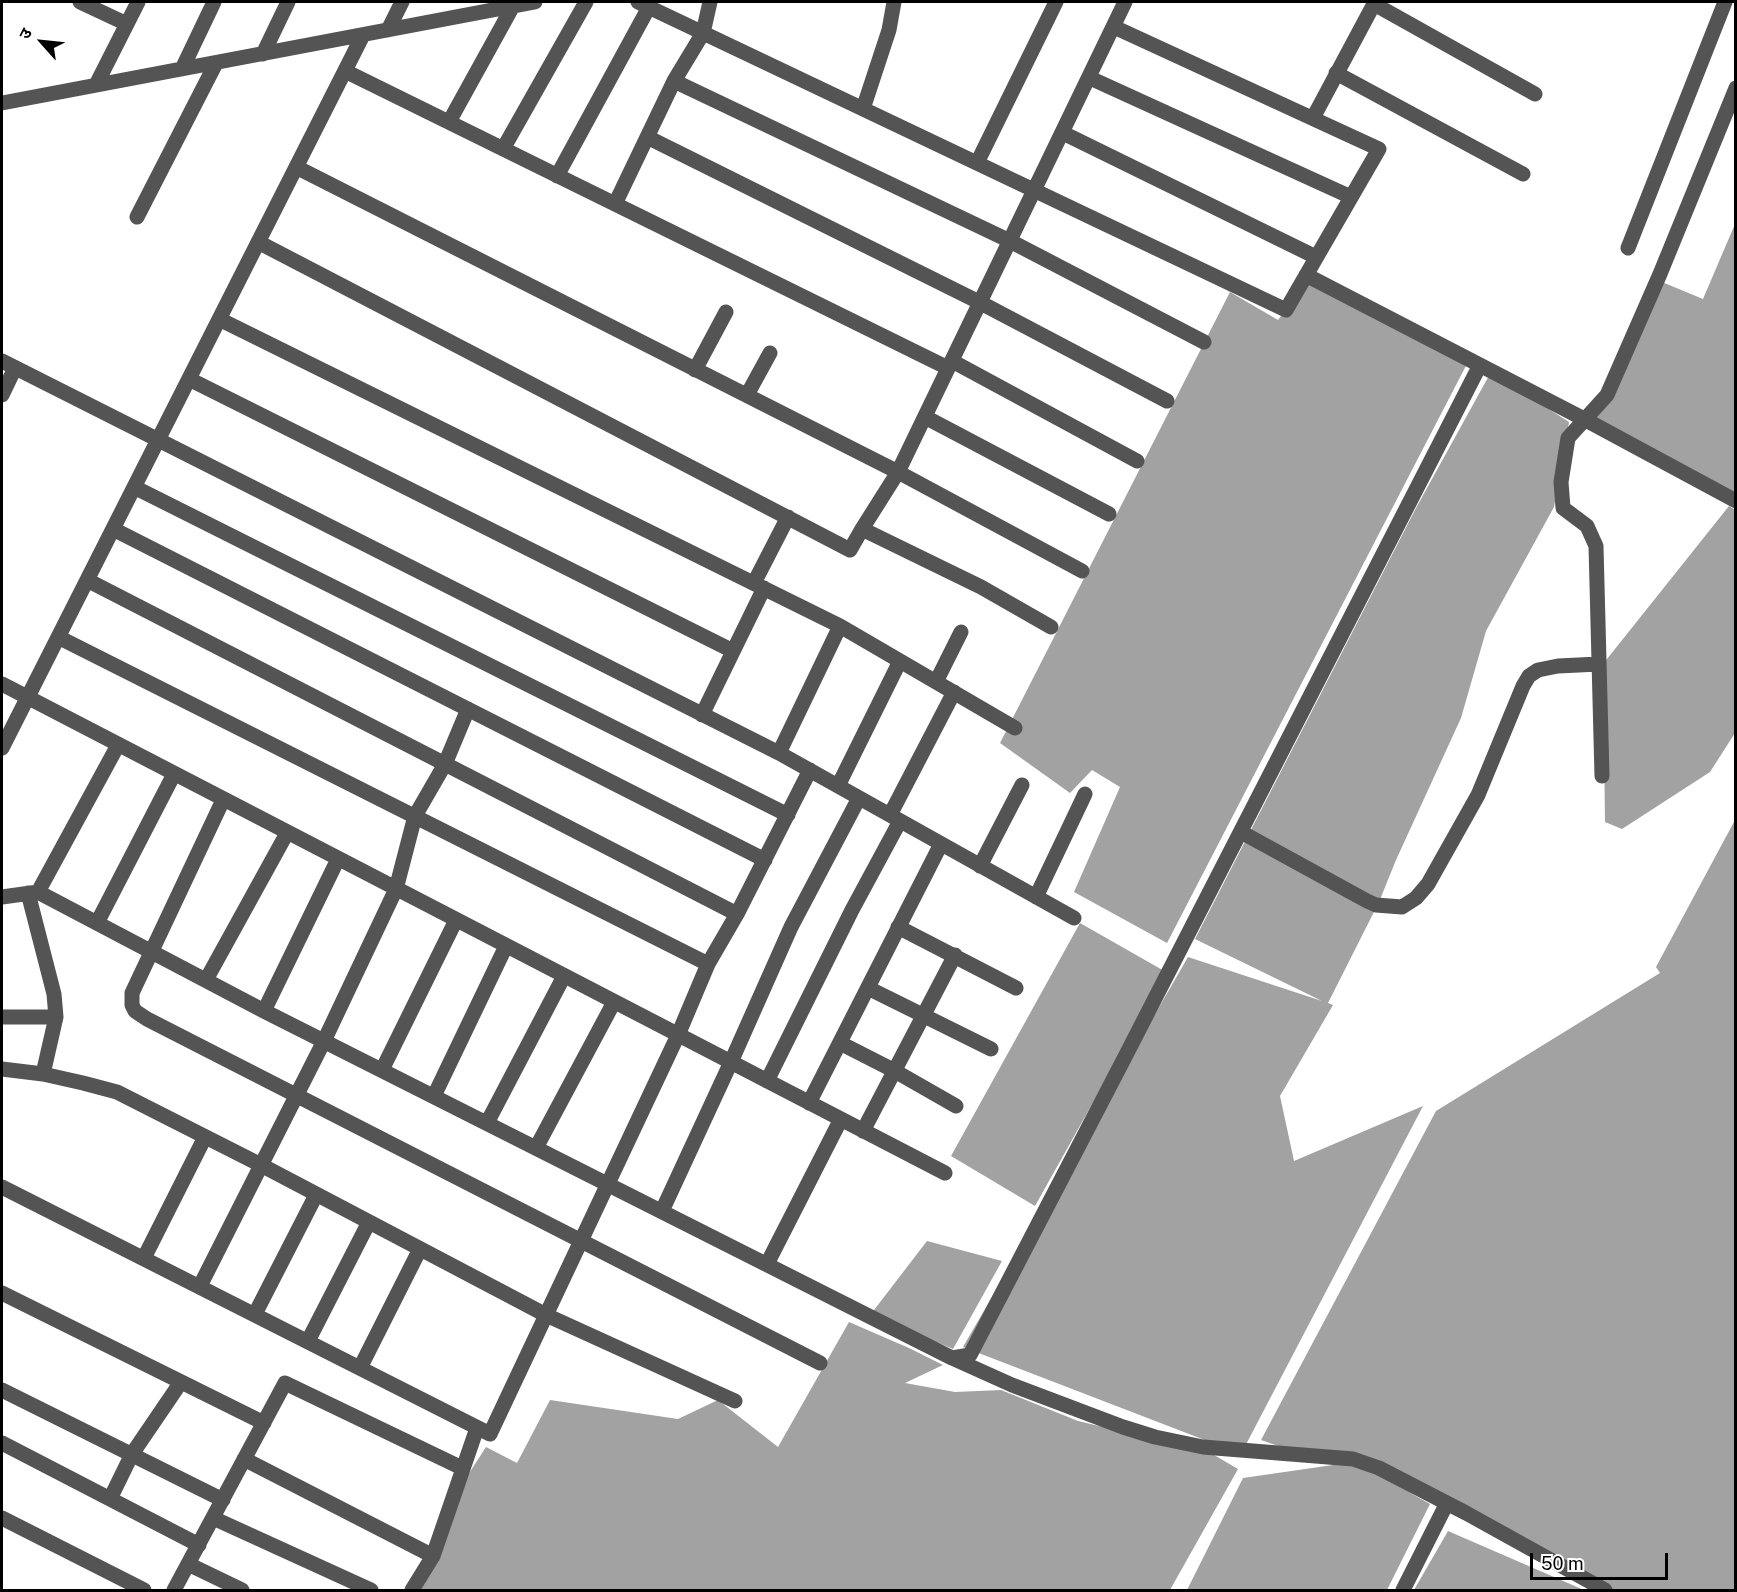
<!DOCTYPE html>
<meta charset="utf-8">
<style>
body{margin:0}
#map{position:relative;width:1737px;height:1592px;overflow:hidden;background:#fff;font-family:"Public Sans","Noto Sans Devanagari",sans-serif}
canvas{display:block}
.frame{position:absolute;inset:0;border:3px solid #000;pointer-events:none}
.north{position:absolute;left:12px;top:12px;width:60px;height:60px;-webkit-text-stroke:4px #fff;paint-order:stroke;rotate:297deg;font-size:16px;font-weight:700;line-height:24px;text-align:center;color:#000}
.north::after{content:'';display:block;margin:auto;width:21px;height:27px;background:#000;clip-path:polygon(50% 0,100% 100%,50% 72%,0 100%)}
.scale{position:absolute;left:1530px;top:1553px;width:138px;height:27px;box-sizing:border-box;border:3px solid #000;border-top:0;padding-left:8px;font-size:18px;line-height:21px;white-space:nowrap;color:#000;-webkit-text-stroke:4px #fff;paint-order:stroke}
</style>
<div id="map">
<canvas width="1737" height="1592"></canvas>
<div class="frame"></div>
<div class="north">उ</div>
<div class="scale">50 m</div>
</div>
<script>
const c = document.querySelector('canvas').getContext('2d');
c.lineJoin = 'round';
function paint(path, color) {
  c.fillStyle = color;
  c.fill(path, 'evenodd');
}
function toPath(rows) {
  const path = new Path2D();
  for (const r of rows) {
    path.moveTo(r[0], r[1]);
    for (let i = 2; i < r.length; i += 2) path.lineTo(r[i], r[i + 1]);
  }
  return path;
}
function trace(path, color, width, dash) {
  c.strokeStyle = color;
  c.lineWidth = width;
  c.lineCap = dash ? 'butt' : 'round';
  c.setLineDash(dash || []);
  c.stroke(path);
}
paint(toPath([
 [1735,224,1735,495,1594,422,1662,282,1703,299],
 [1312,274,1470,358,1167,943,1074,892,1120,787,1092,770,1070,793,1000,743,1230,292,1278,320],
 [1491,372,1569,422,1554,507,1486,631,1461,718,1396,860,1379,902,1328,1003,1333,1005,1280,1096,1294,1161,1423,1106,1241,1454,963,1347,1188,957,1322,1001,1195,939,1416,508],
 [1729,506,1735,510,1735,733,1710,772,1622,829,1605,822,1603,664],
 [1735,820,1735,1590,1614,1590,1407,1491,1430,1504,1387,1590,1187,1590,1243,1478,1333,1465,1261,1440,1436,1111,1660,973,1656,967],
 [1080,923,1166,972,1035,1206,951,1156],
 [927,1241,1002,1261,953,1349,871,1314],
 [849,1322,909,1348,943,1365,905,1383,955,1392,1001,1390,1078,1421,1209,1452,1238,1469,1170,1590,414,1590,457,1492,486,1447,517,1463,550,1400,678,1419,718,1400,778,1447],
 [1448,1531,1584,1590,1414,1590]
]), '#a2a2a2');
trace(toPath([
 [80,2,127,24],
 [638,2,1286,310,1379,149,1114,27],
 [1374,4,1535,94],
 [388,30,402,2],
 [263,54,288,2],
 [182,69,214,2],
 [345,71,948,368],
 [1336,73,1523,174],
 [1090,78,1351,197],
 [674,81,1010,241,1204,342],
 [96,85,138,2],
 [2,103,535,2],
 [863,109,889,30,894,2],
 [1313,118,1375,2],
 [449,122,513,6],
 [1063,133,1316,257],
 [647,137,981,303,1167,401],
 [503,149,586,2],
 [977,163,1056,2],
 [296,167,898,472,1082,571],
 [557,176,649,7],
 [615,204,674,81,703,33,710,2],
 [137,217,216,63],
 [258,242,850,550,862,529,981,587,1051,627],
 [1628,248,1725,2],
 [1306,275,1584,419,1736,501],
 [219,319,840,626,1015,728],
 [2,361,779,753,1074,918],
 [952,361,1137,461],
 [695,370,726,312],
 [189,379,733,651],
 [2,395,15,368],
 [747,395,770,353],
 [925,417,1109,514],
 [134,487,788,815],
 [113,529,765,860],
 [862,529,898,472,1125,2],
 [87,580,737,914],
 [754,583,788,517],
 [58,637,708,964],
 [936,682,961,632],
 [2,684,945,1173],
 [702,715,764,588],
 [2,748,363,35],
 [779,753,840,626],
 [1602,776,1596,546,1587,526,1563,508,1561,482,1568,438,1607,395,1660,274,1736,88],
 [838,786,900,661],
 [223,800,132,993,132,1005,135,1011,147,1019,820,1363],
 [890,815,954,692],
 [1241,832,1367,901,1376,905,1402,907,1416,898,1428,884,1478,795,1523,686,1529,676,1538,670,1558,666,1599,664],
 [980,866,1022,785],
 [38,892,118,745],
 [28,893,54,994,56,1017,43,1074],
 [2,897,38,892,264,1011,952,1358,970,1355,1127,1053,1480,365],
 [1036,897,1085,794],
 [97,923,174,774],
 [898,927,1016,988],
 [206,980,287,833],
 [868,988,991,1049],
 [264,1011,338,859],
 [2,1017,56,1017],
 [840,1043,893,1070,956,1106],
 [2,1069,43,1074,83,1083,117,1092,261,1165,546,1315,735,1401],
 [382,1070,456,920],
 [767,1081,852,910,900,821],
 [434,1096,506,946],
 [809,1103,941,844],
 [487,1123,564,976],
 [863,1131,955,955],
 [536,1148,614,1002],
 [2,1187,490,1434,678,1035,708,964,737,914,810,770],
 [662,1211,731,1062,791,927,859,798],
 [144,1258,205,1137],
 [767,1264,841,1119],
 [200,1286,324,1041,396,889,415,816,445,764,468,709],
 [2,1293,264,1423],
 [255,1314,316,1195],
 [308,1341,369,1222],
 [952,1358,1012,1385,1123,1427,1155,1437,1203,1447,1353,1459,1379,1468,1466,1513,1605,1590],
 [360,1368,420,1249],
 [2,1390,223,1500],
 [2,1443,199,1545],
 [244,1459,433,1556],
 [110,1499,132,1454,181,1382],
 [2,1518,144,1590],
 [213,1518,371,1590],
 [188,1564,242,1590],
 [174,1590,285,1383,462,1468],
 [412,1590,433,1556,477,1428],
 [1403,1590,1447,1503]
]), '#545454', 15);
</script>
